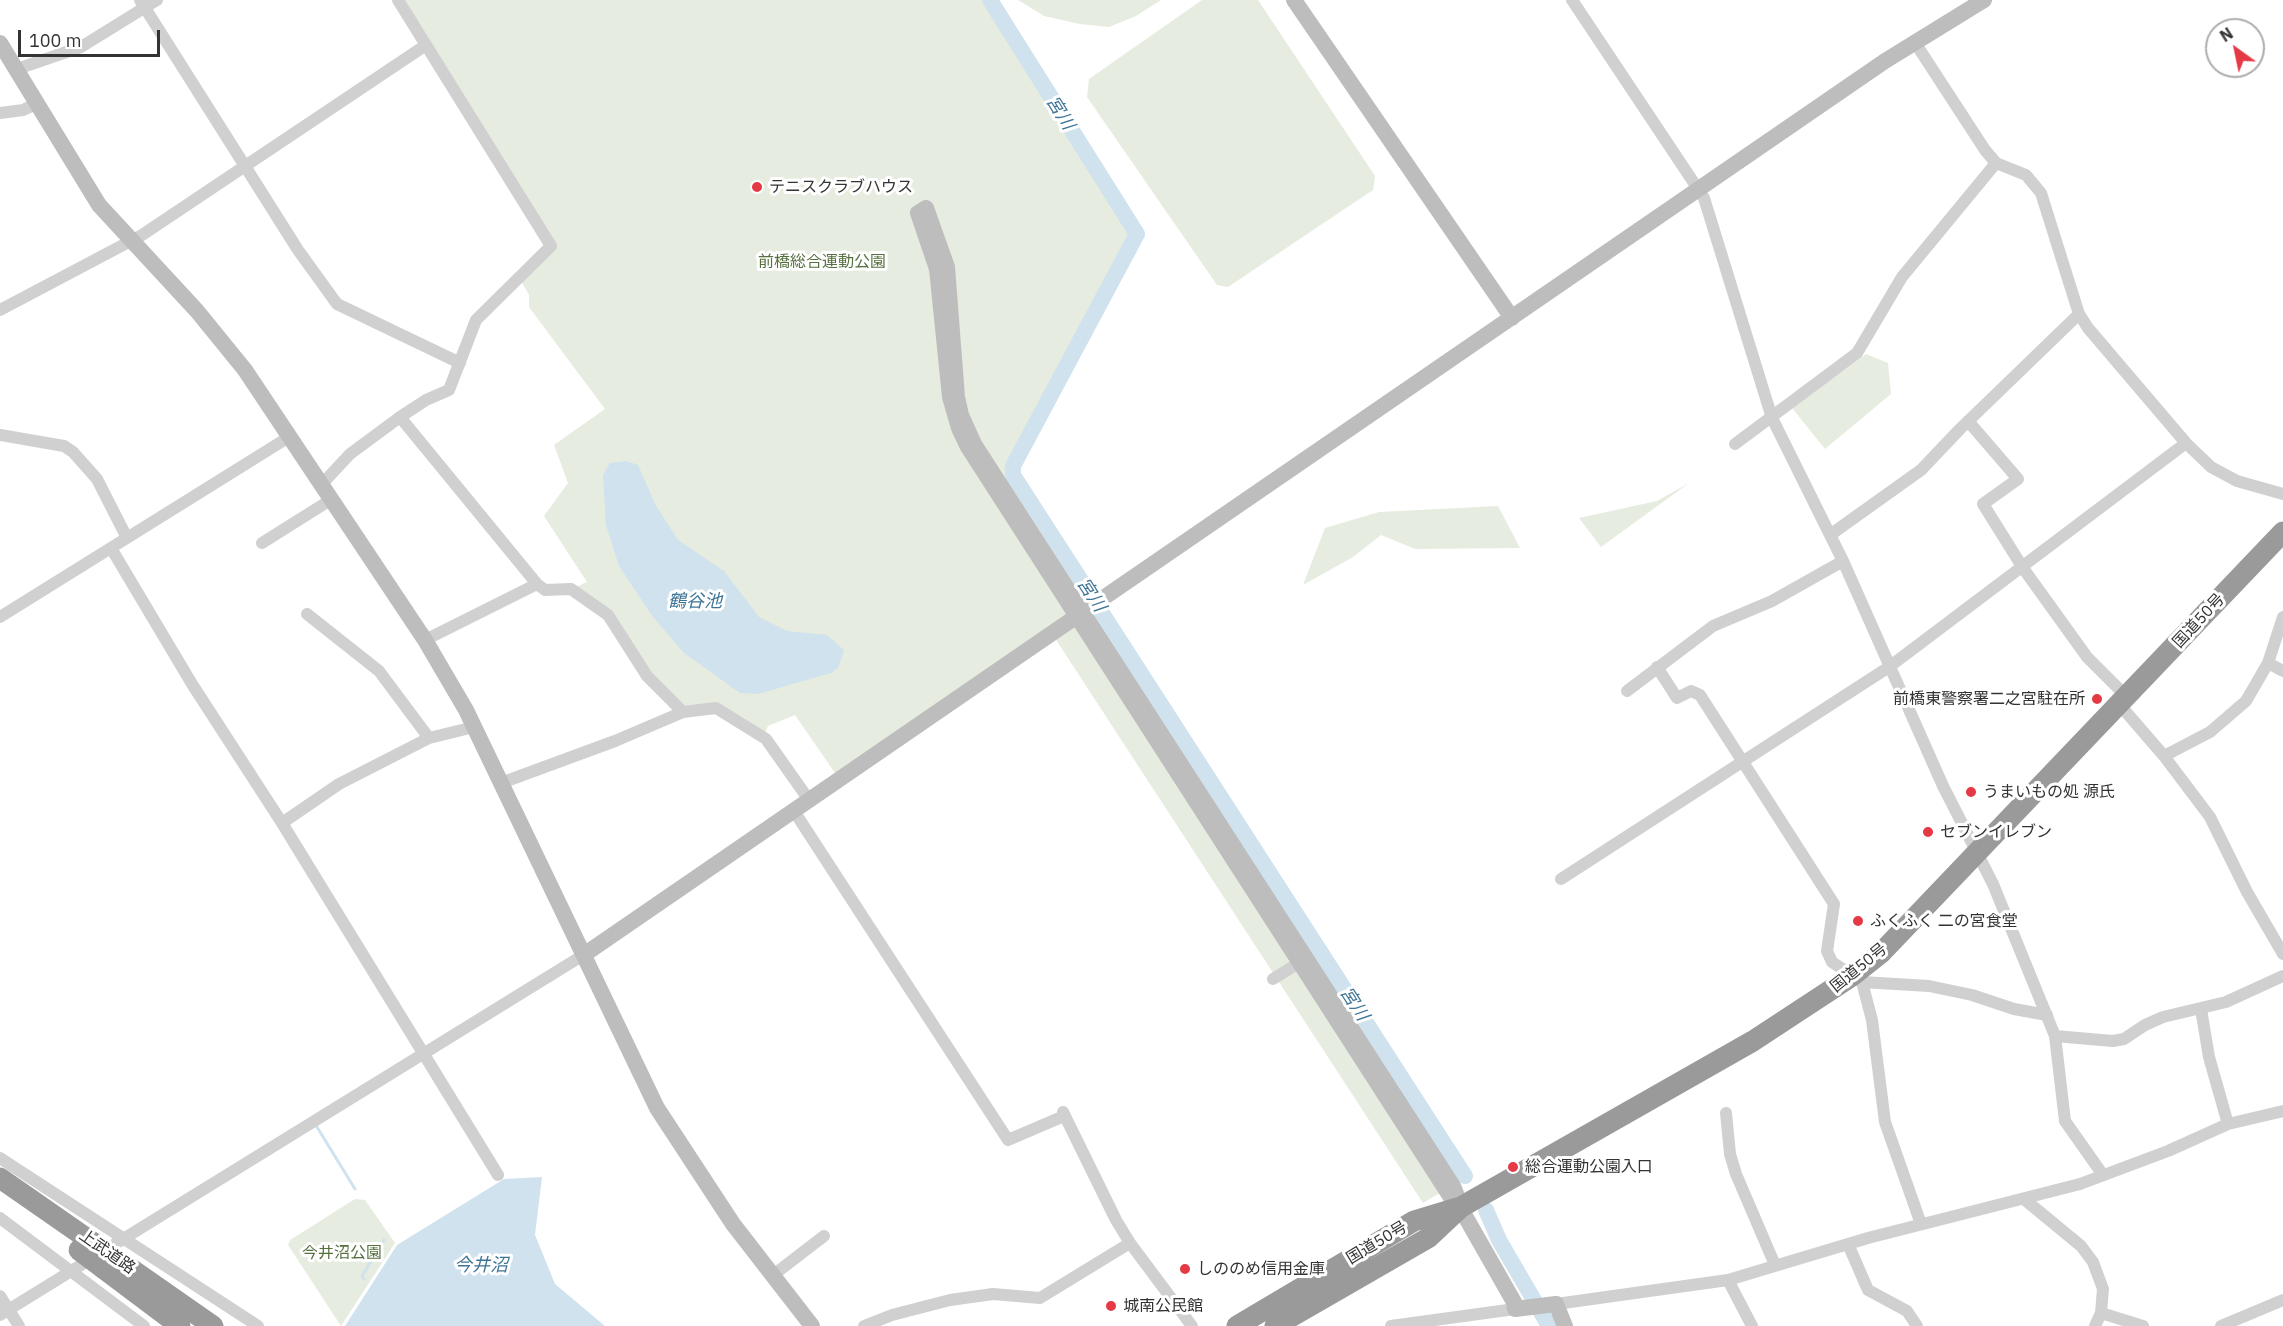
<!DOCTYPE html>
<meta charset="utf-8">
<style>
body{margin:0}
#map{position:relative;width:2283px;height:1326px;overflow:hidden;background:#fff;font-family:"IBM Plex Sans",sans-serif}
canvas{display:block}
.north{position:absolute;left:2205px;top:18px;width:60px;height:60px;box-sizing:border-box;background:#fff;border:2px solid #adadad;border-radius:50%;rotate:327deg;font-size:16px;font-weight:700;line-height:24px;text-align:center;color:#333}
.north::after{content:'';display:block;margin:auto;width:21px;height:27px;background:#e63946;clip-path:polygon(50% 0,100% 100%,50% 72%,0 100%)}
.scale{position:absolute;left:18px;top:30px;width:142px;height:27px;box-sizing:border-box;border:3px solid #333;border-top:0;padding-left:8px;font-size:18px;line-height:21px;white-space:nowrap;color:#333;-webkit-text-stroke:4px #fff;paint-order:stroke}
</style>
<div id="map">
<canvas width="2283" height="1326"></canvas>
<div class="north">N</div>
<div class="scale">100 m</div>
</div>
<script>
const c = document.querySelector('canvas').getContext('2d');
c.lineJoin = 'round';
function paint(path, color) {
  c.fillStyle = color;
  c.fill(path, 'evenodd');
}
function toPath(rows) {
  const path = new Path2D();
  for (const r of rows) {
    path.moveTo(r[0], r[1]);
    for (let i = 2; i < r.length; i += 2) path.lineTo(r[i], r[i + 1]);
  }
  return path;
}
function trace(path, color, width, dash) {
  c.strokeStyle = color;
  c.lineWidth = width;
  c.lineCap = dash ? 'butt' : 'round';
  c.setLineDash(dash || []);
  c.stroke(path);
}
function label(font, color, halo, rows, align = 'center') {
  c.font = font + ' "IBM Plex Sans","Noto Sans JP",sans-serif';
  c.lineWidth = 6;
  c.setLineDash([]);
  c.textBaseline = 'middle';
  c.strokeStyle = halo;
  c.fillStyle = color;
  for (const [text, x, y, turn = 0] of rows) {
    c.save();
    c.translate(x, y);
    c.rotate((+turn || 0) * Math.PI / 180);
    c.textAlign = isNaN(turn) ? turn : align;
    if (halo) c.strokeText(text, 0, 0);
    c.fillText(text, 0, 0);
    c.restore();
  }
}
paint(toPath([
 [405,0,982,0,1134,233,1005,474,1462,1180,1423,1203,1049,629,835,773,795,715,768,726,765,733,717,706,687,707,649,674,635,653,576,587,587,582,544,516,568,483,554,445,605,409,529,307,529,295,520,279,551,252],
 [1018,0,1161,0,1136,16,1109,27,1080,24,1044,16],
 [1202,0,1258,0,1375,176,1373,190,1228,287,1217,285,1087,97,1089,79],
 [1866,354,1888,363,1891,394,1825,449,1792,408],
 [1689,483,1601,547,1579,518,1657,501],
 [1498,506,1520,548,1415,549,1381,535,1353,557,1303,585,1325,528,1379,512],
 [355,1199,365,1200,395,1243,341,1326,288,1245,290,1240]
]), '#e6ecdf');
paint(toPath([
 [626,461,638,465,655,504,678,540,724,571,759,617,787,631,827,635,844,650,838,668,831,673,758,694,740,693,684,653,653,617,619,566,606,525,603,475,610,463],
 [542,1177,535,1235,555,1284,605,1326,345,1326,397,1245,504,1179]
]), '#cfe2ee');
trace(toPath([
 [317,1127,355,1189],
 [364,1279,362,1276,384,1240]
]), '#cfe2ee', 3);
trace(toPath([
 [990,0,1137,234,1013,466,1013,475,1465,1176],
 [1486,1210,1499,1240,1549,1326]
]), '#cfe2ee', 16);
trace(toPath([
 [140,0,298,250,337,304,460,363],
 [1572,0,1704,198,1772,418,1843,561,1943,786,1993,884,2055,1036,2065,1121,2103,1175],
 [1914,41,1985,150,1996,163,2026,175,2041,193,2079,314,2088,328,2186,443,2211,467,2237,481,2283,494],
 [17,69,81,47,157,0],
 [0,113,23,110,38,103],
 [0,310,142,235,426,45],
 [400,417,537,584,545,590,571,589,608,615,647,676,683,712],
 [1968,421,2018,479,1983,504,2023,568,2087,657,2127,697],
 [0,435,64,446,73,452,97,479,127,538],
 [1735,444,1857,353,1902,277,1996,163],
 [322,484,350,454,400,417,426,400,449,390,476,320,551,246,398,0],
 [1830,535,1921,470,1960,429,2079,314],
 [262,543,332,499],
 [111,548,192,684,282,823,498,1175],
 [307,614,379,671,429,738,474,727],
 [0,617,289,437],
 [425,640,537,584],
 [2268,663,2283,671],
 [1657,667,1677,698,1691,691,1700,695,1834,904,1827,951,1832,962,1862,982,1929,986,1972,995,2014,1009,2047,1015],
 [1627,691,1713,626,1772,601,1843,561],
 [2120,705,2164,756,2210,817,2247,892,2283,954],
 [2164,756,2210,732,2246,701,2268,663,2283,617],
 [501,783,615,741,683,712,716,708,766,739,809,800],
 [794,811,1008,1140,1064,1116],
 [282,823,339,784,429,738],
 [1561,879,1889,667,2186,443],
 [1273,979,1305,959],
 [1862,982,1872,1020,1885,1122,1921,1224],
 [2201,1009,2209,1057,2228,1124],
 [2055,1036,2113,1041,2124,1039,2145,1025,2163,1017,2226,1002,2283,976],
 [1063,1112,1116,1220,1130,1243,1192,1326],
 [1726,1113,1730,1154,1736,1174,1775,1265],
 [0,1158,258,1326],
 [2024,1199,2081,1246,2093,1262,2103,1289,2101,1313,2095,1326],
 [0,1218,144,1326],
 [1848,1244,1868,1290,1907,1311,1917,1326],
 [772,1276,824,1236],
 [1728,1280,1752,1326],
 [0,1296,19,1326],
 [1556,1304,1728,1280,1868,1238,2080,1184,2168,1151,2228,1124,2283,1111],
 [2101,1313,2143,1326],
 [0,1315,585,954],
 [864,1326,892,1315,950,1300,993,1294,1040,1298,1130,1243],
 [1391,1326,1515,1309],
 [2221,1326,2283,1300]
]), '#d0d0d0', 12);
trace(toPath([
 [1294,0,1512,318],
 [0,43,99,205,197,311,245,370,425,640,466,710,657,1108,733,1224,812,1326],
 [585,954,1885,61,1984,0],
 [1461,1207,1450,1196,968,447,959,428,950,397,937,269,918,213,926,208,947,267,957,397,961,415,974,444,1453,1186,1465,1216,1514,1302,1515,1309,1556,1304,1565,1326]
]), '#bdbdbd', 16);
trace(toPath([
 [0,1178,92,1242],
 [117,1259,213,1326],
 [103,1268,180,1326],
 [1237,1326,1414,1221,1457,1208],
 [1275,1326,1428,1238,1461,1207,1753,1041,1852,976,1881,953,2283,532]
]), '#9a9a9a', 21);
trace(toPath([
 [92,1242,117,1259],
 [79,1250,103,1268]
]), '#9a9a9a', 21);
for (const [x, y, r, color] of [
 [757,187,6,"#e63946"],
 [2097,699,6,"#e63946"],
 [1971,792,6,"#e63946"],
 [1928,832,6,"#e63946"],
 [1858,921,6,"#e63946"],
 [1513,1167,6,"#e63946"],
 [1185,1269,6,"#e63946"],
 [1111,1306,6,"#e63946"]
]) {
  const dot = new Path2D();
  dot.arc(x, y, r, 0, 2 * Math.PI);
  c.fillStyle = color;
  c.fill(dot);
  trace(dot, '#fff', 2);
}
label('16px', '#333', '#fff', [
 ["テニスクラブハウス",769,187],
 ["前橋東警察署二之宮駐在所",2085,699,"right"],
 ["うまいもの処 源氏",1983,792],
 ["セブンイレブン",1940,832],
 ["ふくふく 二の宮食堂",1870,921],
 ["総合運動公園入口",1525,1167],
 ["しののめ信用金庫",1197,1269],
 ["城南公民館",1123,1306]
], 'left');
label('16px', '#56703f', '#fff', [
 ["前橋総合運動公園",822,262],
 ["今井沼公園",342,1253]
]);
label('16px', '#333', '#fff', [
 ["国道50号",2199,621,-47],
 ["国道50号",1859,968,-39],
 ["国道50号",1377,1243,-31],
 ["上武道路",107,1252,35]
]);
label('italic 18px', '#3f7597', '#fff', [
 ["宮川",1060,113,58],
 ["宮川",1091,595,57],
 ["鶴谷池",695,602],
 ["宮川",1354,1004,57],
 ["今井沼",481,1266]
]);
</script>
